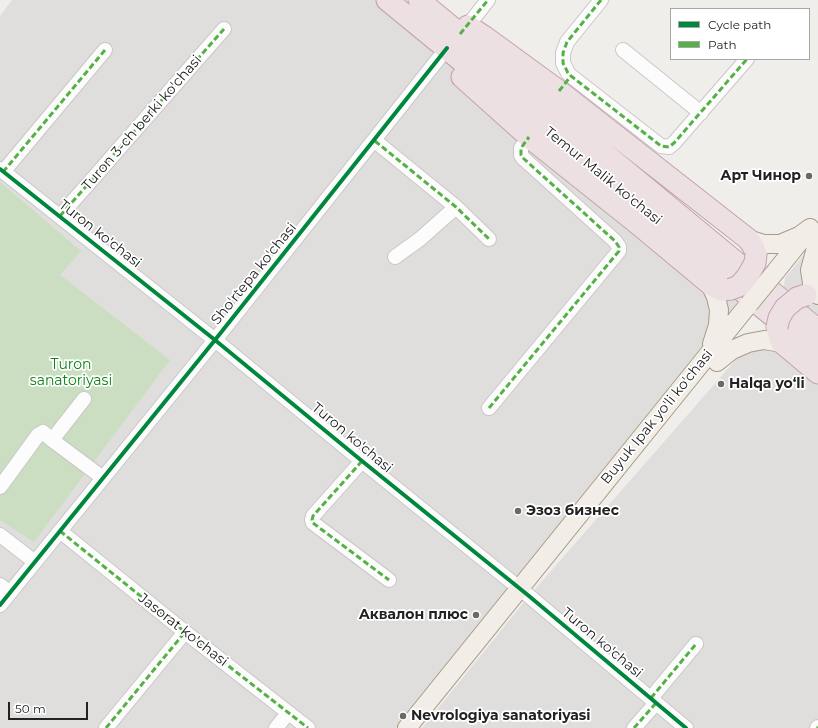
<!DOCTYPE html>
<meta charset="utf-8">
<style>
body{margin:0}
#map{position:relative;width:818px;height:728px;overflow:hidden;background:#f0eeeb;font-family:Montserrat,sans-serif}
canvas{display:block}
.legend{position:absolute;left:670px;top:8px;width:140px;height:52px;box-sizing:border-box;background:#fff;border:1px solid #a7a7a7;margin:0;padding:5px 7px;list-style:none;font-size:12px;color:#222}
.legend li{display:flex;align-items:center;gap:8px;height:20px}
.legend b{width:20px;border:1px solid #a7a7a7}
.scale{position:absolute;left:8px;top:702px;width:80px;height:18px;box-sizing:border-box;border:2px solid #222;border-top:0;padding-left:5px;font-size:12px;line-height:14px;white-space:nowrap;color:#222;-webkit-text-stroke:3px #fff;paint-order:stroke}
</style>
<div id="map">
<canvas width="818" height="728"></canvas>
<ul class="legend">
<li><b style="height:5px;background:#00873e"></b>Cycle path</li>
<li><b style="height:5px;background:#55b145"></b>Path</li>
</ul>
<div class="scale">50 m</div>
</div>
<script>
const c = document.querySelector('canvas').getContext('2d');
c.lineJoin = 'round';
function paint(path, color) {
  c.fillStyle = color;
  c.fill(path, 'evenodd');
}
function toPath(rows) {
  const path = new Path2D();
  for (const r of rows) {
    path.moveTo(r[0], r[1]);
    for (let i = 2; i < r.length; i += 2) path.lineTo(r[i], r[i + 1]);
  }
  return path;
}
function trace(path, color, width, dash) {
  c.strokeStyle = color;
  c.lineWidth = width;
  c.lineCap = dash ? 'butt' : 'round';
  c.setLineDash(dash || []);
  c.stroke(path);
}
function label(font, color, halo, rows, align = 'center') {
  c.font = font + ' Montserrat,sans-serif';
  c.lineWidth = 3.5;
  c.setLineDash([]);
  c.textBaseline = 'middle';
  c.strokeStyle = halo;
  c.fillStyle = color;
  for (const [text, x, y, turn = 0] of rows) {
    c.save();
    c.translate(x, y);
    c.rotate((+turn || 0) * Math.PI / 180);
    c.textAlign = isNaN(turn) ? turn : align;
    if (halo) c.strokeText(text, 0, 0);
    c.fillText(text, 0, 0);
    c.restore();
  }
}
paint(toPath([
 [12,0,387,0,743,291,735,305,519,574,401,728,0,728,0,16],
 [818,237,818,330,782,301,785,278],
 [771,314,818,353,818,728,422,728,529,596,733,363,743,352,763,342]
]), '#dfdedc');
paint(toPath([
 [0,182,81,251,60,275,170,360,34,542,0,520]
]), '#cbdec1');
paint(toPath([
 [538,502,560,520,518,571,496,554],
 [594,541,610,554,562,612,547,598]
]), '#e0dfde');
const minor = toPath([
 [601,0,567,42,563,53,563,63,568,73,571,76,661,146,669,147,674,143,747,59],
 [462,33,488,0],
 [623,50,701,113],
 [375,141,456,207,489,239],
 [0,169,215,340,362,461,529,596,686,728],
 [3,172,105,50],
 [60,216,224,29],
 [395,257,420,239,456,207],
 [84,399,52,440,103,478],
 [489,408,619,251,619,247,615,241,523,158,521,155,521,148,529,137],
 [362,461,313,516,312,520,313,523,389,580],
 [0,487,38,435,43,432,52,440],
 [60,531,185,632,308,728],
 [0,535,35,562],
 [0,585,10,593],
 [0,605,215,340,447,48],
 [651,698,696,644],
 [106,728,185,632],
 [276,728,288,713],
 [634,728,656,703],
 [817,728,818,727]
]);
const major = toPath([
 [748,239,764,244,780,244,799,236,810,228],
 [818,240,810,270,812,283,818,295],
 [776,271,805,235],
 [710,284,716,297,719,310,718,325,712,344],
 [717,362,732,350,748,343,764,340,782,343],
 [407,728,749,304]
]);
const highway = toPath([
 [387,0,818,353],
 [419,0,818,330],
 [468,26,485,37,559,91,748,239,753,246,756,254],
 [462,77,529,137,638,224,710,284,721,290,731,289],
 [777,327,779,336,782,343,818,373]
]);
trace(minor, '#c9c8c7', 16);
trace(major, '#a79c86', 20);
trace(highway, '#c5a2ac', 23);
trace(minor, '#fdfcfc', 14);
trace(major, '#f3ede7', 18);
trace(highway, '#ece0e2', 21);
const majorBridge = toPath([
 [749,304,776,271]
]);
const highwayBridge = toPath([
 [731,289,739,286,747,277,755,263,756,254],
 [777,327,779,318,785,308,797,298,806,295]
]);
trace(majorBridge, '#a79c86', 20, []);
trace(highwayBridge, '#c5a2ac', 23, []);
trace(majorBridge, '#f3ede7', 18);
trace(highwayBridge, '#ece0e2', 21);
trace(toPath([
 [601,0,567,42,563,53,563,63,568,73,571,76,661,146,669,147,674,143,747,59],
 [460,34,488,0],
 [559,91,571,76],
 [375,141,456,207,489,239],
 [3,172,105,50],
 [60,216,224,29],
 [489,408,619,251,619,247,615,241,523,158,521,155,521,148,529,137],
 [362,461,313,516,312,520,313,523,389,580],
 [60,531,185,632,308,728],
 [651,698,696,644],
 [106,728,185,632],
 [634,728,656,703],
 [817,728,818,727]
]), '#55b145', 3, [6, 3]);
trace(toPath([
 [0,169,215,340,362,461,529,596,686,728],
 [0,605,215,340,447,48]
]), '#00873e', 4);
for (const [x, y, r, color] of [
 [809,176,4,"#6a6968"],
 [721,384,4,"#6a6968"],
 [518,511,4,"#6a6968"],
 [476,615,4,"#6a6968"],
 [403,716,4,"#6a6968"]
]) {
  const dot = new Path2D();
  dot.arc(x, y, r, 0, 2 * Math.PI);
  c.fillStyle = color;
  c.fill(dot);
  trace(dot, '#fff', 1.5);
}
label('14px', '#222', '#fff', [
 ["Turon 3-ch berki ko'chasi",142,123,-49],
 ["Temur Malik ko'chasi",603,176,39],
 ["Turon ko'chasi",100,234,38],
 ["Sho'rtepa ko'chasi",254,274,-51],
 ["Buyuk Ipak yo'li ko'chasi",657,417,-51],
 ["Turon ko'chasi",352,438,40],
 ["Jasorat ko'chasi",183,630,38],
 ["Turon ko'chasi",602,643,40]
]);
label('bold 14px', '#222', '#fff', [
 ["Арт Чинор",801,176,"right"],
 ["Halqa yoʻli",729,384],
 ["Эзоз бизнес",526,511],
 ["Аквалон плюс",468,615,"right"],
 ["Nevrologiya sanatoriyasi",411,716]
], 'left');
label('14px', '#0c8416', '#fff', [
 ["Turon",71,365],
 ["sanatoriyasi",71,381]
]);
</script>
